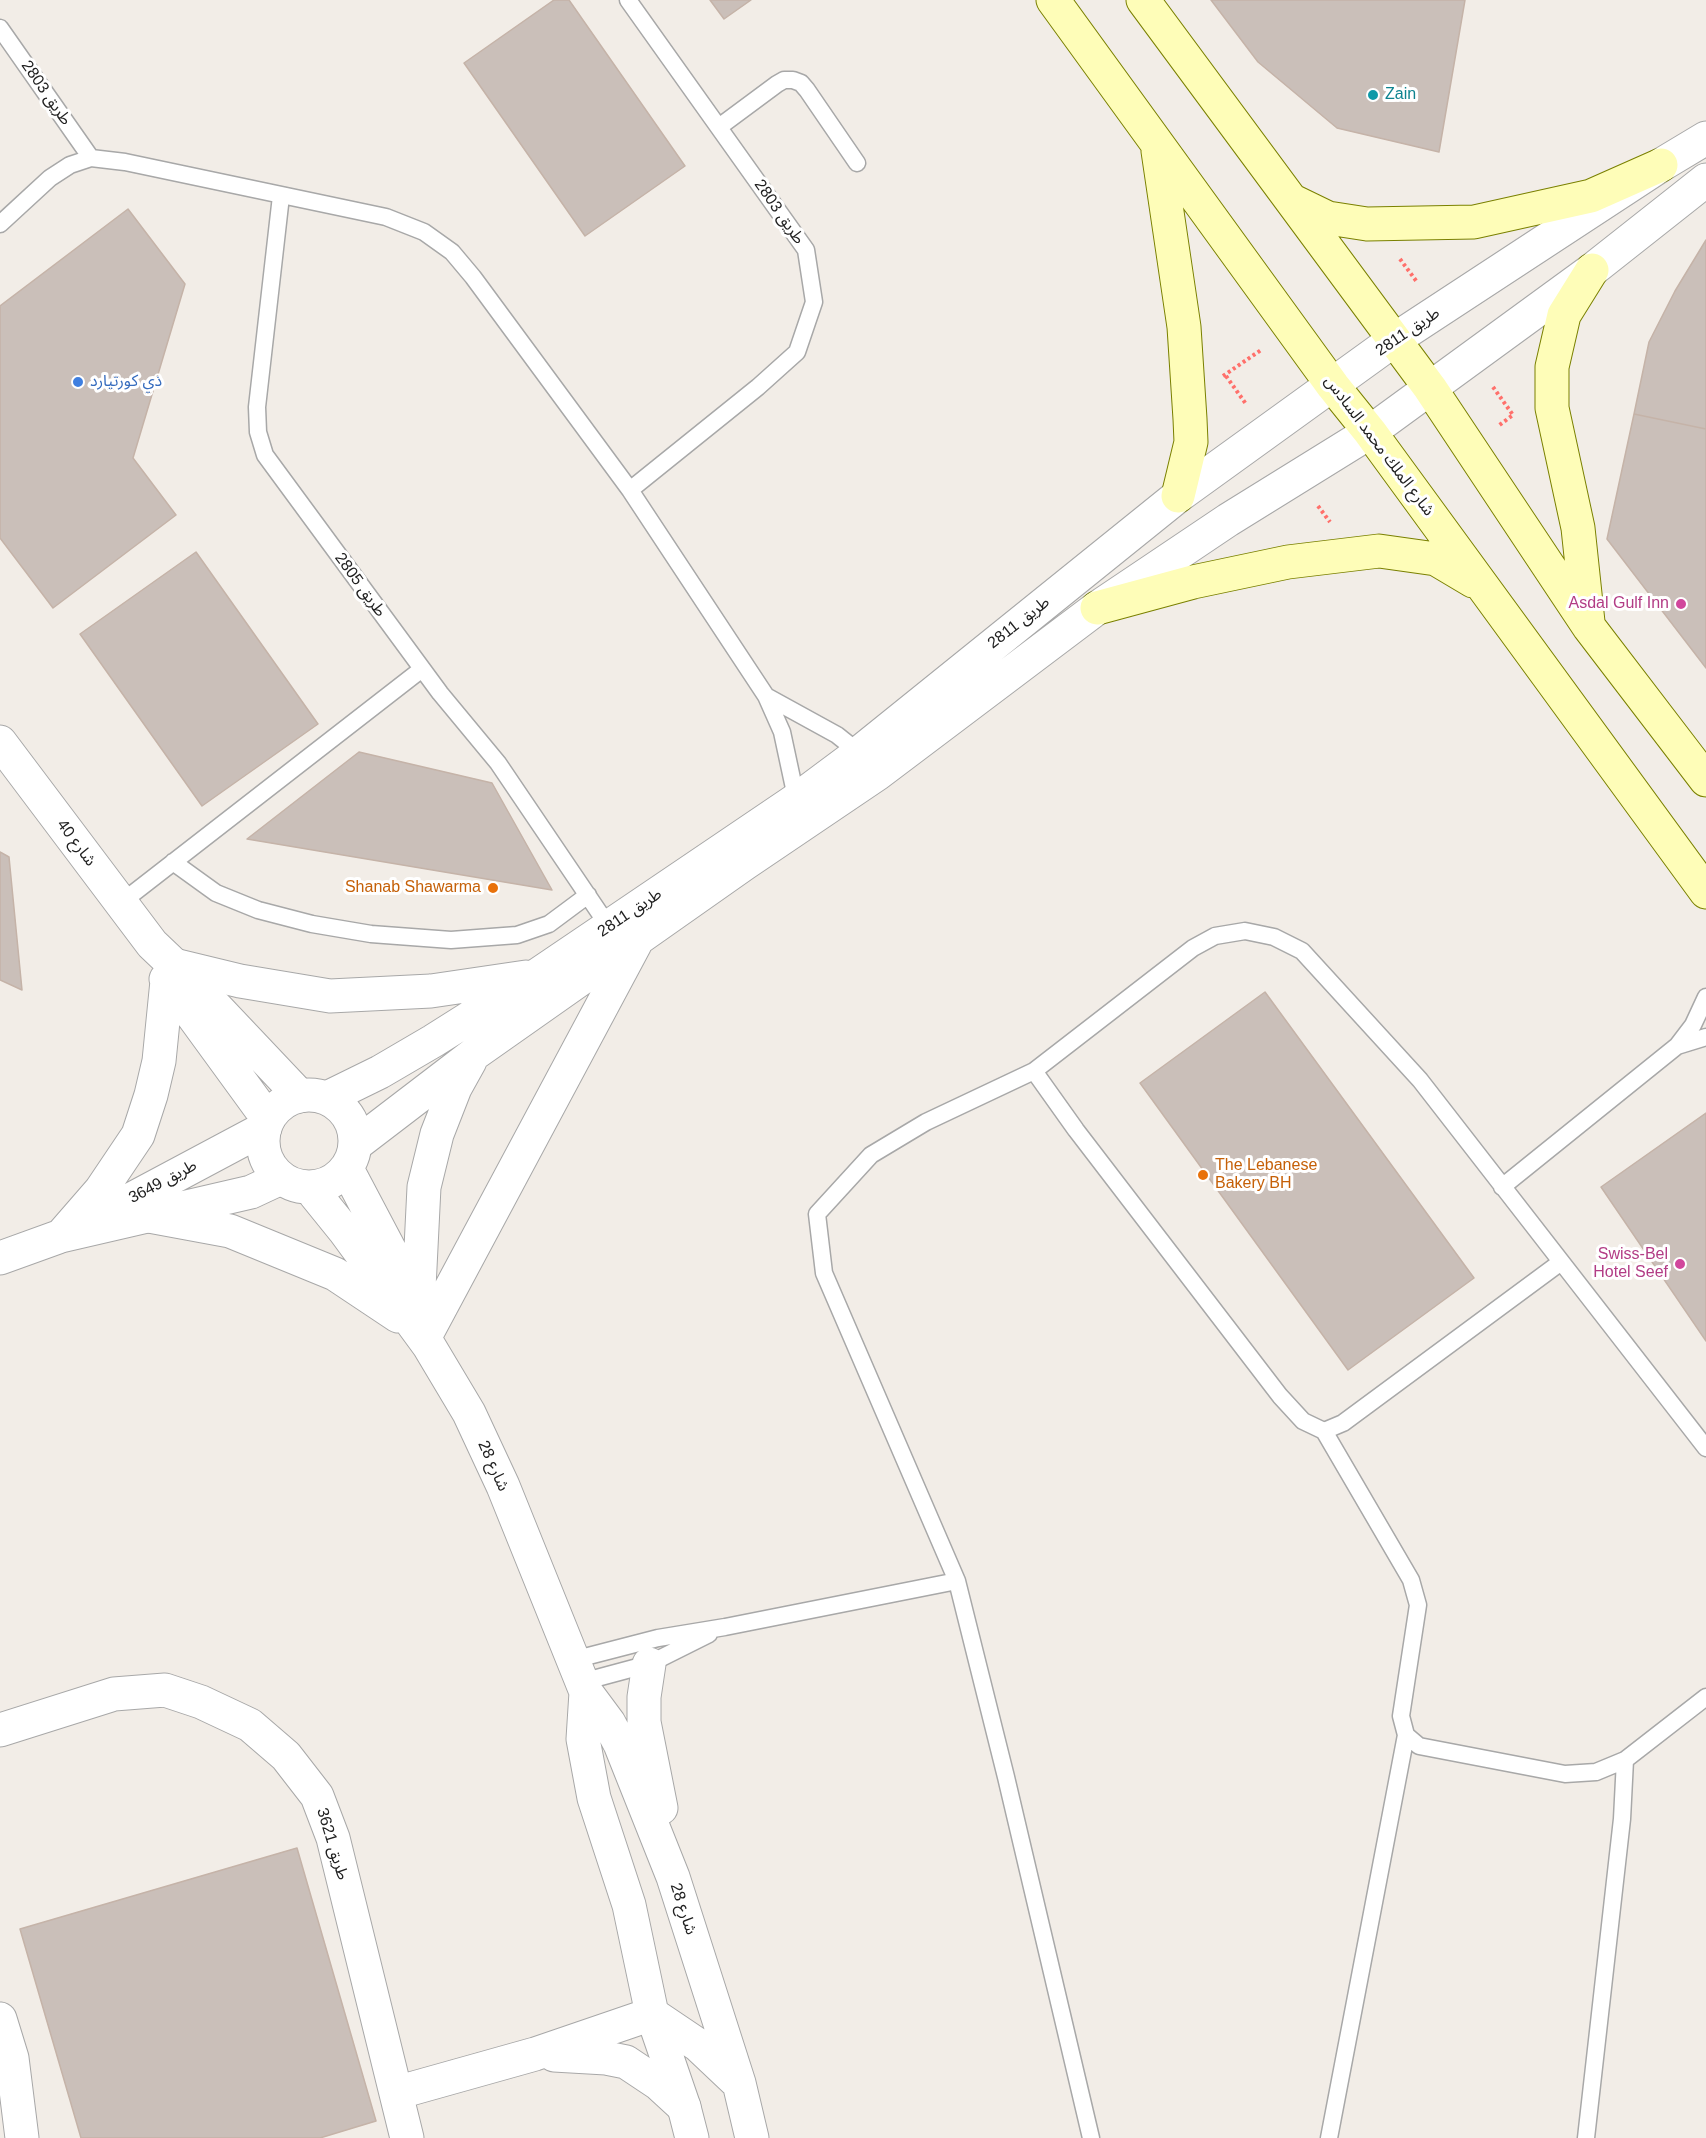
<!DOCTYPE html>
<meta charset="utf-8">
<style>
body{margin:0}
canvas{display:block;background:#f2ede7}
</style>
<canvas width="1706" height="2138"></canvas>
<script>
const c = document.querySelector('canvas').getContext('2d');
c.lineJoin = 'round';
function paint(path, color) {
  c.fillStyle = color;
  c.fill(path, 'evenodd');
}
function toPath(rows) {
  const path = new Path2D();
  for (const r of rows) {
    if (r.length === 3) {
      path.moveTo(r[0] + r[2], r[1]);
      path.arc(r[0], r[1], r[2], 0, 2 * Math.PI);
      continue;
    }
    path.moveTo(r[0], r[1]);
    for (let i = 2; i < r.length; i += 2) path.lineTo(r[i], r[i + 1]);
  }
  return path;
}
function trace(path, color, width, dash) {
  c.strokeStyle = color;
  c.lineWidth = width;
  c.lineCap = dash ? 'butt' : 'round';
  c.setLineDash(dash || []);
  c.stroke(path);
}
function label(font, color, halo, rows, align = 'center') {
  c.font = font + ' Helvetica,"Noto Sans Arabic",sans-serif';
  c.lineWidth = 6;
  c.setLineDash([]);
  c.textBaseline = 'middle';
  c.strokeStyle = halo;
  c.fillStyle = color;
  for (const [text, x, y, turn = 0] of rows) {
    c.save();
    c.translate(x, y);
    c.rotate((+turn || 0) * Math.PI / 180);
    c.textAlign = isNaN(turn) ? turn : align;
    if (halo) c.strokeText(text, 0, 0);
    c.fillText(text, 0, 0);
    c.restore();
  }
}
const building = toPath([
 [554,0,569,0,685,166,585,236,464,63,554,0],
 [710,0,751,0,724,19,710,0],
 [1211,0,1465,0,1439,152,1337,128,1258,62,1211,0],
 [128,209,185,284,133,458,176,515,53,608,0,538,0,306,128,209],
 [1706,240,1706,429,1634,414,1649,342,1675,291,1706,240],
 [1634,414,1706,429,1706,668,1607,539,1634,414],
 [196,552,318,724,202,806,80,634,196,552],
 [359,752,492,783,552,890,247,839,359,752],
 [0,852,9,857,22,990,0,980,0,852],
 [1265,992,1474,1278,1348,1370,1140,1083,1265,992],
 [1706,1113,1706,1341,1601,1187,1706,1113],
 [297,1848,376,2121,320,2138,81,2138,20,1929,297,1848]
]);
paint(building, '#cabfb9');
trace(building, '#c5b3a8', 1.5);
const service = toPath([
 [628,0,806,250,814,302,797,352,758,387,630,490],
 [0,28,91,158],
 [719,127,777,84,784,80,793,80,801,83,807,90,857,163],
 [281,196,257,407,258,432,265,455,440,693,498,763,609,927],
 [0,224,50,178,70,165,91,158,125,162,386,217,424,232,452,252,473,277,630,490,766,696,782,732,797,802],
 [766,696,837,735,862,755],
 [173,862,216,893,258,910,312,924,371,934,451,940,517,935,549,924,588,895],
 [122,902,422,669],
 [1677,1046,1706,1037],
 [1034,1071,1076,1130,1280,1396,1303,1421,1324,1431,1343,1423,1561,1262],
 [1502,1187,1677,1046,1693,1025,1706,997],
 [1324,1431,1411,1580,1418,1605,1401,1716,1406,1735,1329,2138],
 [957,1581,1006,1777,1091,2138],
 [573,1660,658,1638,725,1627,957,1581,824,1273,817,1214,871,1155,926,1122,1034,1071,1193,948,1215,936,1245,931,1274,937,1302,951,1420,1080,1706,1448],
 [582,1682,649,1664,709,1634],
 [1406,1735,1419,1746,1565,1774,1596,1772,1625,1760,1706,1697],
 [1586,2138,1622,1819,1625,1760]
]);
const minor = toPath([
 [0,742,152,944,194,984,300,1096],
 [166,979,268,1119],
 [100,1216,265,1128],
 [61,1236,101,1190,138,1135,151,1095,159,1061,167,981],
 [0,1258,61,1236,251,1192,281,1178],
 [0,1730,114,1694,165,1690,201,1702,250,1725,286,1756,317,1796,333,1838,407,2138],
 [0,2019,12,2058,22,2138],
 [554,2055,606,2058,626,2062,659,2084,684,2107],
 [396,2093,535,2054,652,2014]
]);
const tertiary = toPath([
 [174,965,240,981,330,996,431,991,526,977],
 [309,1141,46],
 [327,1098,380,1072,433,1041,536,976,796,800,859,753,1178,496,1394,340,1661,165,1706,138],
 [355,1145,474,1054,744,864,877,774,1097,608,1228,520,1370,432,1592,270,1706,180],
 [347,1169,395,1260,413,1300],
 [310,1188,344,1230,429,1346,469,1413,503,1486,586,1692,609,1723,620,1744,673,1877,739,2083,752,2138],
 [149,1216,230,1231,335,1274,398,1316],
 [418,1308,424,1187,437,1134,455,1088,470,1061],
 [428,1331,635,944],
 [649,1664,644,1697,644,1722,661,1808],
 [586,1692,583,1739,594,1798,629,1905,652,2014,684,2107,692,2138],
 [652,2014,698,2045,735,2080]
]);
const secondary = toPath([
 [1053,0,1333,386,1370,432,1706,892],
 [1143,0,1430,388,1589,627,1706,780],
 [1158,151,1184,327,1190,419,1191,442,1178,496],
 [1295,202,1328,218,1367,224,1474,222,1591,196,1661,165],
 [1097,608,1193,582,1288,562,1379,551,1436,559,1473,581],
 [1588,622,1578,528,1552,408,1552,367,1564,315,1592,270]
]);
trace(service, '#a8a8a8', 19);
trace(minor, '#a8a8a8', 35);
trace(tertiary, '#a8a8a8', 35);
trace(secondary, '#7a8000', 35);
trace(toPath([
 [1400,259,1417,282],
 [1223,376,1261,350],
 [1226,376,1246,404],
 [1493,387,1513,415,1498,426],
 [1318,506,1330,522]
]), '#ff706b', 4, [3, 3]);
trace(service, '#fff', 16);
trace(minor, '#fff', 33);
trace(tertiary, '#fff', 33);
trace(secondary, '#fefdb8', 33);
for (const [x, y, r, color] of [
 [1373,95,6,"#0f9aa8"],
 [78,382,6,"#3f7fe0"],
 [1681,604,6,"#d1479c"],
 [493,888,6,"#e8710a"],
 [1203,1175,6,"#e8710a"],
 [1680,1264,6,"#d1479c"]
]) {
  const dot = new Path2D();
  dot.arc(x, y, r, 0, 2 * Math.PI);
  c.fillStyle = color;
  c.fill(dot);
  trace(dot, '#fff', 2);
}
label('16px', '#212121', '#fff', [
 ["طريق 2803",46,93,55],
 ["طريق 2803",779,212,55],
 ["طريق 2811",1408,332,-34],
 ["شارع الملك محمد السادس",1379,446,53],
 ["طريق 2805",360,585,54],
 ["طريق 2811",1019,623,-38],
 ["شارع 40",76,843,53],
 ["طريق 2811",630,913,-34],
 ["طريق 3649",163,1182,-28],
 ["شارع 28",493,1466,66],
 ["طريق 3621",332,1844,73],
 ["شارع 28",683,1909,72]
]);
label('16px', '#0d838f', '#fff', [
 ["Zain",1385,95]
], 'left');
label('16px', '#366cbe', '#fff', [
 ["ذي كورتيارد",90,382]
], 'left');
label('16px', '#b23c85', '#fff', [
 ["Asdal Gulf Inn",1669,604],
 ["Swiss-Bel",1668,1255],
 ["Hotel Seef",1668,1273]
], 'right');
label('16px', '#c56008', '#fff', [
 ["Shanab Shawarma",481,888],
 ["The Lebanese",1215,1166,"left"],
 ["Bakery BH",1215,1184,"left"]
], 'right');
</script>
